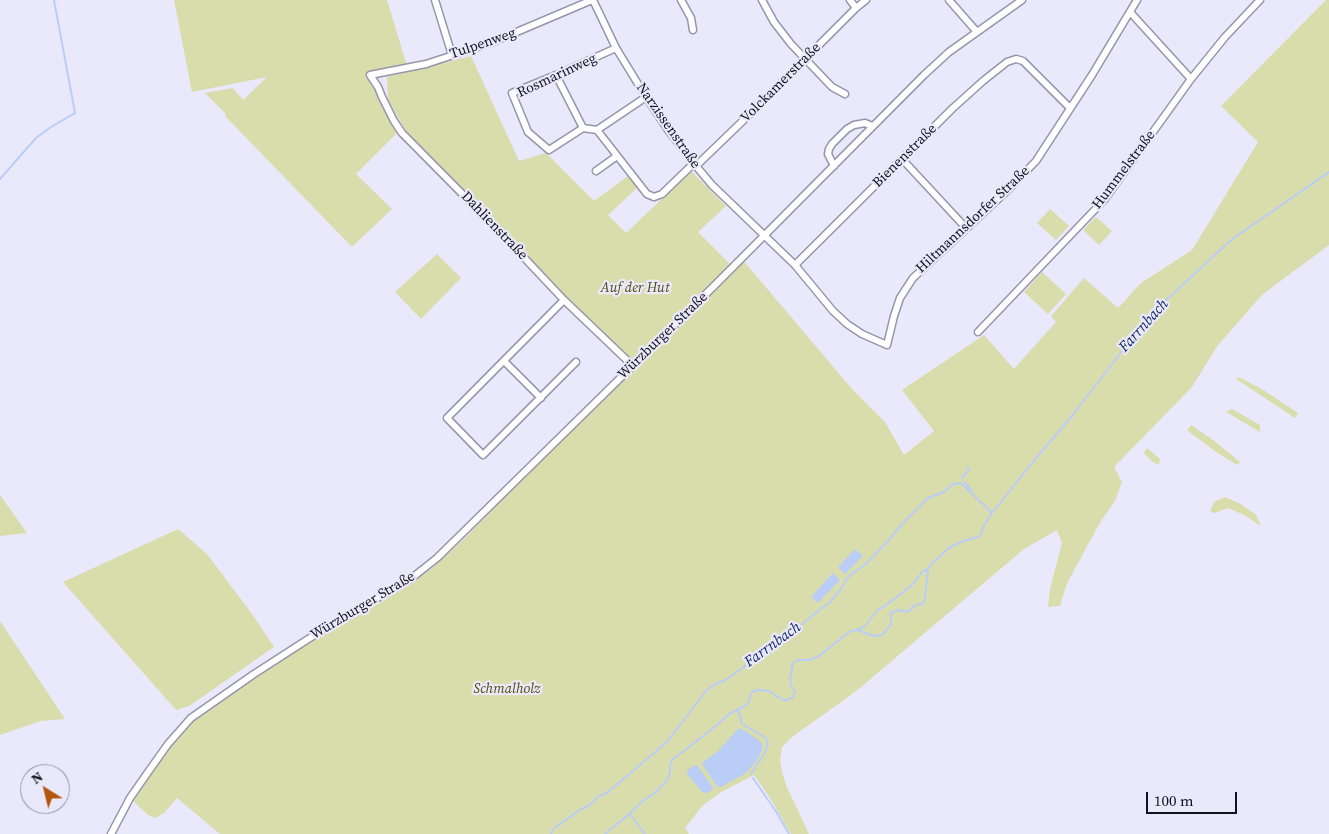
<!DOCTYPE html>
<meta charset="utf-8">
<style>
body{margin:0}
#map{position:relative;width:1329px;height:834px;overflow:hidden;background:#eae8fb;font-family:"Source Serif 4",serif}
canvas{display:block}
.north{position:absolute;left:20px;top:764px;width:50px;height:50px;box-sizing:border-box;background:#eae8fb;border:1px solid #9492a1;border-radius:50%;rotate:324deg;font-size:14px;font-weight:700;line-height:20px;text-align:center;color:#13121a}
.north::after{content:'';display:block;margin:auto;width:18px;height:22px;background:#b5560c;clip-path:polygon(50% 0,100% 100%,50% 72%,0 100%)}
.scale{position:absolute;left:1146px;top:792px;width:91px;height:22px;box-sizing:border-box;border:2px solid #13121a;border-top:0;padding-left:6px;font-size:15px;line-height:18px;white-space:nowrap;color:#13121a;-webkit-text-stroke:4px #eae8fb;paint-order:stroke}
</style>
<div id="map">
<canvas width="1329" height="834"></canvas>
<div class="north">N</div>
<div class="scale">100 m</div>
</div>
<script>
const c = document.querySelector('canvas').getContext('2d');
c.lineJoin = 'round';
function paint(path, color) {
  c.fillStyle = color;
  c.fill(path, 'evenodd');
}
function toPath(rows) {
  const path = new Path2D();
  for (const r of rows) {
    path.moveTo(r[0], r[1]);
    for (let i = 2; i < r.length; i += 2) path.lineTo(r[i], r[i + 1]);
  }
  return path;
}
function trace(path, color, width, dash) {
  c.strokeStyle = color;
  c.lineWidth = width;
  c.lineCap = dash ? 'butt' : 'round';
  c.setLineDash(dash || []);
  c.stroke(path);
}
function label(font, color, halo, rows, align = 'center') {
  c.font = font + ' "Source Serif 4",serif';
  c.lineWidth = 4.5;
  c.setLineDash([]);
  c.textBaseline = 'middle';
  c.strokeStyle = halo;
  c.fillStyle = color;
  for (const [text, x, y, turn = 0] of rows) {
    c.save();
    c.translate(x, y);
    c.rotate((+turn || 0) * Math.PI / 180);
    c.textAlign = isNaN(turn) ? turn : align;
    if (halo) c.strokeText(text, 0, 0);
    c.fillText(text, 0, 0);
    c.restore();
  }
}
paint(toPath([
 [174,0,387,0,407,66,376,73,381,100,398,132,356,174,392,209,352,247,225,116,226,114,205,93,233,88,243,100,267,77,192,92],
 [1326,0,1329,0,1329,245,1263,294,1218,345,1192,387,1114,467,1122,482,1115,501,1101,521,1067,583,1060,606,1048,607,1050,589,1062,543,1057,530,1024,549,861,687,844,700,792,737,782,747,780,760,782,772,786,785,809,834,791,834,770,798,754,775,723,791,703,805,685,828,689,834,220,834,177,798,164,813,155,818,148,815,130,798,171,747,194,720,284,656,378,604,431,569,464,539,528,473,635,368,541,274,404,128,388,99,387,77,471,56,519,161,546,153,594,201,628,176,638,187,608,215,626,233,691,171,726,206,698,232,733,267,742,259,852,389,885,422,904,455,934,431,902,390,984,335,1014,369,1056,322,1051,316,1084,278,1118,308,1141,283,1192,250,1258,142,1221,106],
 [1050,209,1069,226,1056,240,1037,223],
 [1096,217,1112,231,1099,245,1083,230],
 [437,254,461,278,421,319,395,292],
 [1042,272,1066,294,1048,314,1024,292],
 [1239,377,1265,391,1298,413,1295,418,1236,379],
 [1232,409,1260,425,1260,432,1226,412],
 [1191,425,1213,440,1240,462,1237,465,1216,452,1187,430],
 [1147,448,1160,459,1159,464,1154,463,1144,453],
 [0,495,27,533,0,536],
 [1225,497,1241,504,1256,515,1261,526,1244,515,1228,508,1215,513,1210,511,1214,502],
 [178,529,207,554,255,618,274,647,189,706,176,710,63,582],
 [0,621,65,719,41,721,0,735]
]), '#d9ddab');
paint(toPath([
 [855,549,863,556,845,574,838,567],
 [833,573,840,580,818,603,811,597],
 [739,728,744,730,761,742,763,745,761,752,757,760,746,773,721,787,719,787,717,786,703,766,702,763,718,751],
 [697,765,713,788,710,792,707,793,702,792,686,773,691,767]
]), '#bacdf7');
trace(toPath([
 [0,179,36,138,51,127,75,113,54,0],
 [963,478,962,477,968,471,969,469,967,467],
 [965,482,971,490],
 [857,630,865,626,877,611,897,597,912,585,922,572,928,569],
 [738,710,742,724,766,738,768,745,764,754,751,774],
 [753,778,777,813,789,834],
 [630,814,645,834],
 [551,834,553,829,581,809,590,805,599,796,607,793,667,742,706,691,715,684,724,681,758,657,779,644,797,630,804,622,830,602,841,589,847,578,868,562,887,542,903,523,928,498,944,492,953,484,961,483,992,513],
 [605,834,627,816,644,800,656,792,667,780,670,772,670,766,672,760,711,730,729,714,745,706,749,702,751,693,754,691,758,690,769,691,783,700,788,700,793,697,795,692,791,685,790,678,793,663,798,660,810,660,819,656,849,632,857,630,874,636,882,635,891,625,891,613,898,610,908,612,914,606,923,603,925,599,928,569,932,563,949,548,963,541,978,537,981,534,984,525,992,513,1032,463,1072,416,1149,316,1231,240,1329,172]
]), '#bacdf7', 2);
const minor = toPath([
 [435,0,452,55],
 [592,0,493,42,426,64,370,75,378,87,382,97,394,121,402,133,498,230,564,300,633,366],
 [593,0,616,48,646,97,668,130,696,166,712,185,795,265,833,311,847,324,862,334,887,345,894,316,900,298,913,278,1009,189,1036,161,1092,75,1137,0],
 [681,0,691,18,693,30],
 [762,0,774,22,791,44,832,87,845,94],
 [850,0,856,8],
 [949,0,977,32],
 [1130,12,1191,79],
 [556,75,583,128,597,130,647,194,654,197,662,194,693,164],
 [583,128,549,150,528,132,512,93,556,75,616,48],
 [597,130,646,97],
 [902,159,966,228],
 [696,166,752,112,856,8,866,0],
 [834,166,828,154,829,149,832,144,847,129,854,125,865,123,872,126],
 [596,171,617,156],
 [795,265,953,108,983,81,1007,62,1016,59,1023,61,1070,108],
 [564,300,447,418,483,455,576,362],
 [978,332,1105,199,1191,79,1225,37,1260,0],
 [504,361,541,398],
 [111,834,130,798,146,775,168,744,191,718,254,674,316,634,413,577,437,558,713,287,924,75,949,52,1022,0]
]);
trace(minor, '#9794ab', 9);
trace(minor, '#fff', 6);
label('14px', '#13121a', '#eae8fb', [
 ["Tulpenweg",483,44,-19],
 ["Rosmarinweg",557,76,-25],
 ["Volckamerstraße",781,83,-45],
 ["Narzissenstraße",668,126,55],
 ["Bienenstraße",905,156,-45],
 ["Hummelstraße",1124,170,-53],
 ["Hiltmannsdorfer Straße",973,220,-43],
 ["Dahlienstraße",494,226,46],
 ["Würzburger Straße",663,336,-44],
 ["Würzburger Straße",363,606,-31]
]);
label('italic 14px', '#4c4f0a', '#eae8fb', [
 ["Auf der Hut",635,288],
 ["Schmalholz",507,689]
]);
label('italic 15px', '#0e245e', '#eae8fb', [
 ["Farrnbach",1144,326,-48],
 ["Farrnbach",773,645,-36]
]);
</script>
